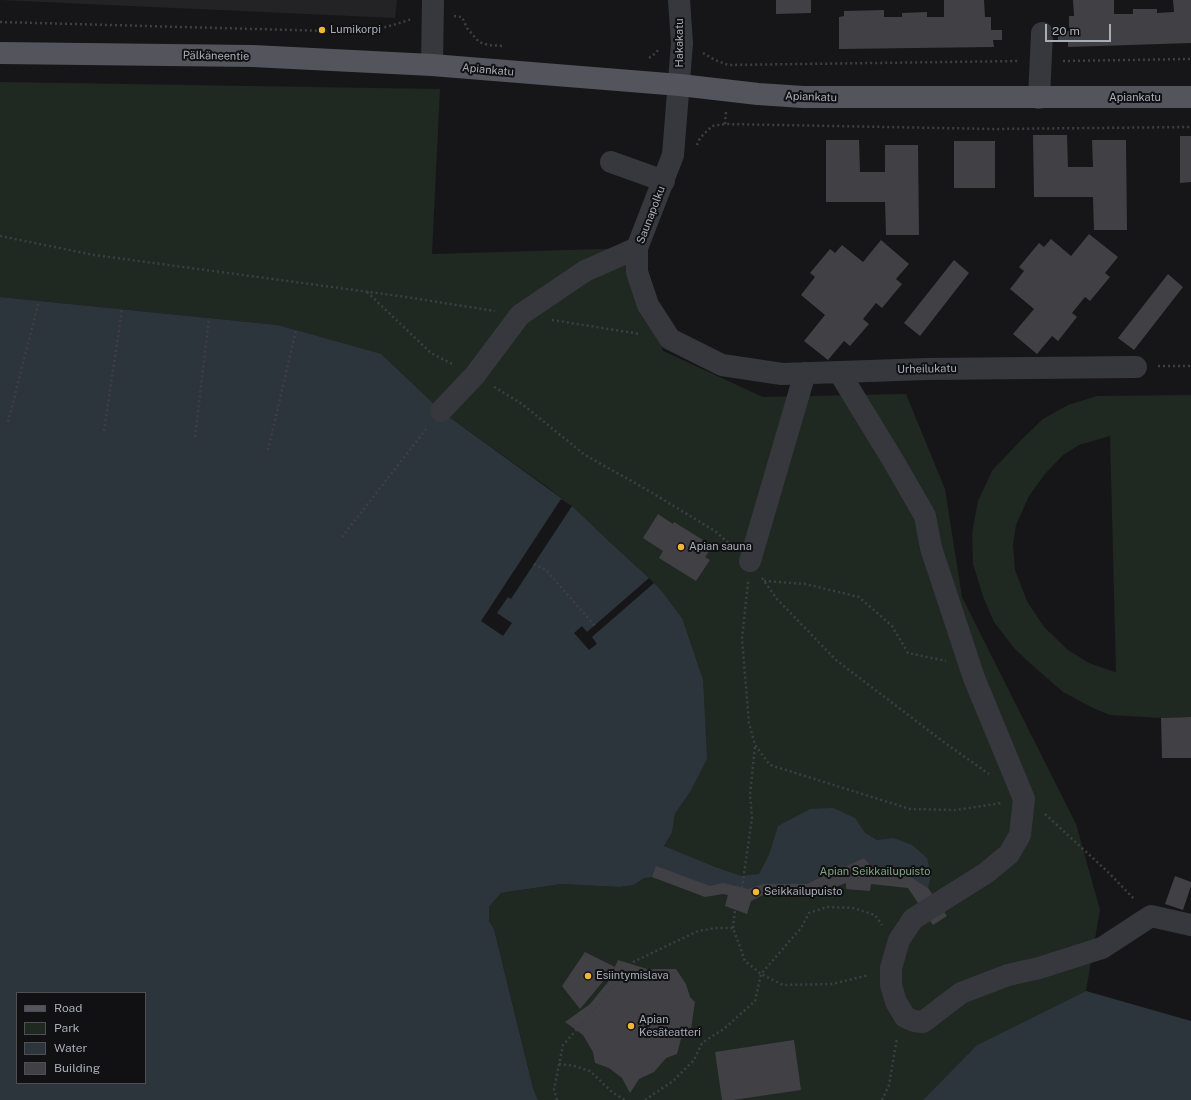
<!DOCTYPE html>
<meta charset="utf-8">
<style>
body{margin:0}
#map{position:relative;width:1191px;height:1100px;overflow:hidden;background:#161618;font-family:"Public Sans",sans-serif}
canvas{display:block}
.legend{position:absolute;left:16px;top:992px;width:130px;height:92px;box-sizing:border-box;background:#111113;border:1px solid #4e4f55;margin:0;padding:5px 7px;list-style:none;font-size:12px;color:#a9adb8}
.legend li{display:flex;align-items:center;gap:8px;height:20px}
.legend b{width:20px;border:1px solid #4e4f55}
.scale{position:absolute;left:1045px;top:24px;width:66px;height:18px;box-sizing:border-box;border:2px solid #a9adb8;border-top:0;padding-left:5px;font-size:12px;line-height:14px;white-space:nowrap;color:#a9adb8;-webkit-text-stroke:3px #111113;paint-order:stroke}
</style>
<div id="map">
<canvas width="1191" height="1100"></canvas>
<ul class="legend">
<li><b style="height:5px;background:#54555c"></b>Road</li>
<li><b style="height:11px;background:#202822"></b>Park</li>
<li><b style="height:11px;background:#2d353c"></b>Water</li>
<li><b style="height:11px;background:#414145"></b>Building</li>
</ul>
<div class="scale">20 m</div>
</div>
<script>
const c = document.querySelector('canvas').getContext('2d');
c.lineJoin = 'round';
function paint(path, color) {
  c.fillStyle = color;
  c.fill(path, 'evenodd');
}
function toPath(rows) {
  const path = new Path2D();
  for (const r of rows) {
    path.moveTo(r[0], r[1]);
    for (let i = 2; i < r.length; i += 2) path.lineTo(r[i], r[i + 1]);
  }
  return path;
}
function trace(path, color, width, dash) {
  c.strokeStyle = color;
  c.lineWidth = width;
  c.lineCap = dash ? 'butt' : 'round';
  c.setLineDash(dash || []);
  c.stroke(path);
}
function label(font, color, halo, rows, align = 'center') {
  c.font = font + ' "Public Sans",sans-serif';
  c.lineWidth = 4;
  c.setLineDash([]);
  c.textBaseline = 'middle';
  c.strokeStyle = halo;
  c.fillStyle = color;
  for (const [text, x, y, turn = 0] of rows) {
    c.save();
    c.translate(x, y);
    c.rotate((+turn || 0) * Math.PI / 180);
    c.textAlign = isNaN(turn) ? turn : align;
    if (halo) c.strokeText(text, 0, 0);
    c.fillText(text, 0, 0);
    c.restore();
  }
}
paint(toPath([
 [0,0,397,0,395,18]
]), '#232225');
paint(toPath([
 [0,82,440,89,432,254,637,248,648,305,663,351,763,397,906,394,945,489,962,597,1076,824,1100,910,1086,991,977,1045,923,1100,538,1100,533,1088,494,929,489,921,489,907,501,893,561,884,619,887,634,885,644,878,672,833,675,814,690,792,682,618,661,590,649,578,613,545,572,506,547,487,441,411,296,330,278,325,0,297],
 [1191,395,1191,717,1161,718,1110,715,1093,708,1063,692,1032,665,1014,648,994,622,984,599,973,564,972,533,978,501,992,471,1020,441,1043,419,1068,405,1097,396],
 [1110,436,1116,672,1115,672,1089,663,1068,650,1044,627,1027,601,1015,570,1013,545,1016,525,1029,496,1045,474,1063,455,1079,445]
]), '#202822');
paint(toPath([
 [0,297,278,325,381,354,441,411,572,506,613,545,649,578,661,590,682,618,703,680,707,759,690,792,675,814,672,833,664,846,715,867,741,876,759,874,769,855,778,826,810,809,833,808,855,818,865,833,877,840,894,838,912,845,927,858,931,875,928,888,903,872,875,871,864,858,806,884,762,884,748,889,710,886,652,877,644,878,634,885,619,887,561,884,501,893,489,907,489,921,494,929,533,1088,538,1100,0,1100],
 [17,993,145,993,145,1083,17,1083],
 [1086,991,1191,1021,1191,1100,923,1100,977,1045]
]), '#2d353c');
paint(toPath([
 [561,499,572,506,511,599,508,597,497,613,512,623,503,636,481,621],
 [649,578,654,583,592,637,597,644,589,650,574,633,582,626,587,632]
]), '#161618');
paint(toPath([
 [776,0,811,0,811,13,776,14],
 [944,0,984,0,985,17,991,17,991,30,1002,30,1002,40,993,40,994,47,839,49,839,17,844,16,844,11,884,10,884,17,902,17,902,13,927,12,927,17,944,17],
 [1073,0,1114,0,1114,14,1133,14,1133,9,1157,9,1157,13,1174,12,1173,0,1191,0,1191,43,1068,47,1068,41,1058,41,1058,32,1069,31,1069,16,1074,16],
 [1033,135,1067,135,1068,167,1093,167,1092,140,1126,140,1127,230,1094,230,1093,197,1034,197],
 [1180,136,1191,136,1191,182,1180,183],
 [826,140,859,140,860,172,885,172,885,145,918,145,919,235,886,235,885,202,826,202],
 [954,141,995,141,995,188,954,188],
 [1089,234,1118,257,1105,273,1110,277,1090,301,1085,297,1072,313,1077,317,1058,341,1052,336,1037,354,1013,334,1034,309,1010,289,1024,271,1019,267,1039,243,1044,247,1051,239,1071,256],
 [881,240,909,264,896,279,902,284,882,308,876,303,863,319,869,324,850,346,844,341,828,360,804,341,825,315,801,295,815,277,810,273,830,249,835,253,842,245,863,262],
 [954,260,969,273,920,336,904,323],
 [1168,274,1183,287,1134,350,1118,338],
 [658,514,673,524,674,522,703,540,700,545,710,550,705,557,710,560,696,581,659,558,663,551,643,538],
 [1191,717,1191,758,1162,758,1161,718],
 [864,858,875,871,903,872,928,888,947,916,933,925,908,888,871,884,870,891,846,889,846,883,810,896,767,893,751,901,747,914,725,906,728,895,723,894,705,897,652,877,656,866,710,886,723,883,748,889,762,884,806,884],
 [1175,876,1191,882,1191,886,1183,910,1165,904],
 [585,952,615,967,580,1009,562,986],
 [618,960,647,969,676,969,686,984,690,997,695,1002,691,1029,682,1035,677,1054,666,1058,654,1072,639,1079,630,1093,622,1078,609,1068,595,1063,593,1052,583,1035,565,1022,590,1004,608,982],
 [794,1040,801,1090,733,1100,722,1100,715,1052]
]), '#414145');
trace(toPath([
 [454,16,462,17,467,28,479,42,488,45,503,46],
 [0,22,365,32,393,25,412,19],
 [703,53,715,60,728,65,1020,61],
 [649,58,656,53,658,50],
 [1063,61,1191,59],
 [725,124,726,112],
 [697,145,700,138,712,126,725,124,994,129,1191,127],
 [0,236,94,255,399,296,495,311],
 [367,292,431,353,454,365],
 [552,320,640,334],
 [1158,366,1191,366],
 [494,387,522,404,585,455,644,488,715,531,732,546],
 [8,422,39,301],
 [104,431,122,309],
 [195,437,209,318],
 [268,450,296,330],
 [342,537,427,428],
 [534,564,546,570,595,626],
 [762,578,777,599,836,660,945,743,989,774],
 [764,581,805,584,859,597,892,626,908,653,946,661],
 [748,582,742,639,749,723,755,745,770,765,910,809,955,810,1002,803],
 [1045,814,1108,872,1135,900],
 [742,888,752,818,750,795,755,746],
 [733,928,735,910],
 [559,1064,574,1066,590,1071,612,1092,625,1100],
 [557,1100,554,1089,563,1045,606,996,631,963,698,931,716,928,733,928,745,961,761,974,783,985,832,984,869,975],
 [645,1100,673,1081,694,1060,702,1043,725,1028,755,1001,761,974,801,928,809,913,827,907,853,908,875,915,882,925],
 [882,1100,889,1085,897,1038]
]), '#3d3f44', 2.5, [2, 3]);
trace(toPath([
 [679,0,682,43,673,155,637,248,637,272,648,305,670,339,722,365,782,374,927,369,1136,367],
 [432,65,433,0],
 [1039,98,1042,33],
 [611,162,664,181],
 [839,372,894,462,925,516,931,548,974,678,1024,799,1020,835,1009,854,986,873,913,919,899,940,891,968,891,985,896,1002,905,1017,914,1021,923,1022,961,993,1008,975,1039,968,1102,948,1151,916,1191,925],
 [441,411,475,375,520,315,585,271,637,248],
 [750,561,805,373]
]), '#37383d', 22);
trace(toPath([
 [0,53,253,56,432,65,680,85,758,94,803,97,1191,97]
]), '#54555c', 22);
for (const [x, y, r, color] of [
 [322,30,4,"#f0b637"],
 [681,547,4,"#f0b637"],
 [756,892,4,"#f0b637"],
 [588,976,4,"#f0b637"],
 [631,1026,4,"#f0b637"]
]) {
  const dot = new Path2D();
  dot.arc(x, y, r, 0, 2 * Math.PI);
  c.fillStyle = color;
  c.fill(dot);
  trace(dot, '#111113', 1.5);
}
label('11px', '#a9adb8', '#111113', [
 ["Lumikorpi",330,30],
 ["Apian sauna",689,547],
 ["Seikkailupuisto",764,892],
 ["Esiintymislava",596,976],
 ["Apian",639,1020],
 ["Kesäteatteri",639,1033]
], 'left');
label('11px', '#a9adb8', '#111113', [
 ["Hakakatu",680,43,-90],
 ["Pälkäneentie",216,56,1],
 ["Apiankatu",488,70,5],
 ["Apiankatu",811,97,2],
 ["Apiankatu",1135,98],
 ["Saunapolku",651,215,-69],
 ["Urheilukatu",927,369,-1]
]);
label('11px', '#80a383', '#111113', [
 ["Apian Seikkailupuisto",875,872]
]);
</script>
